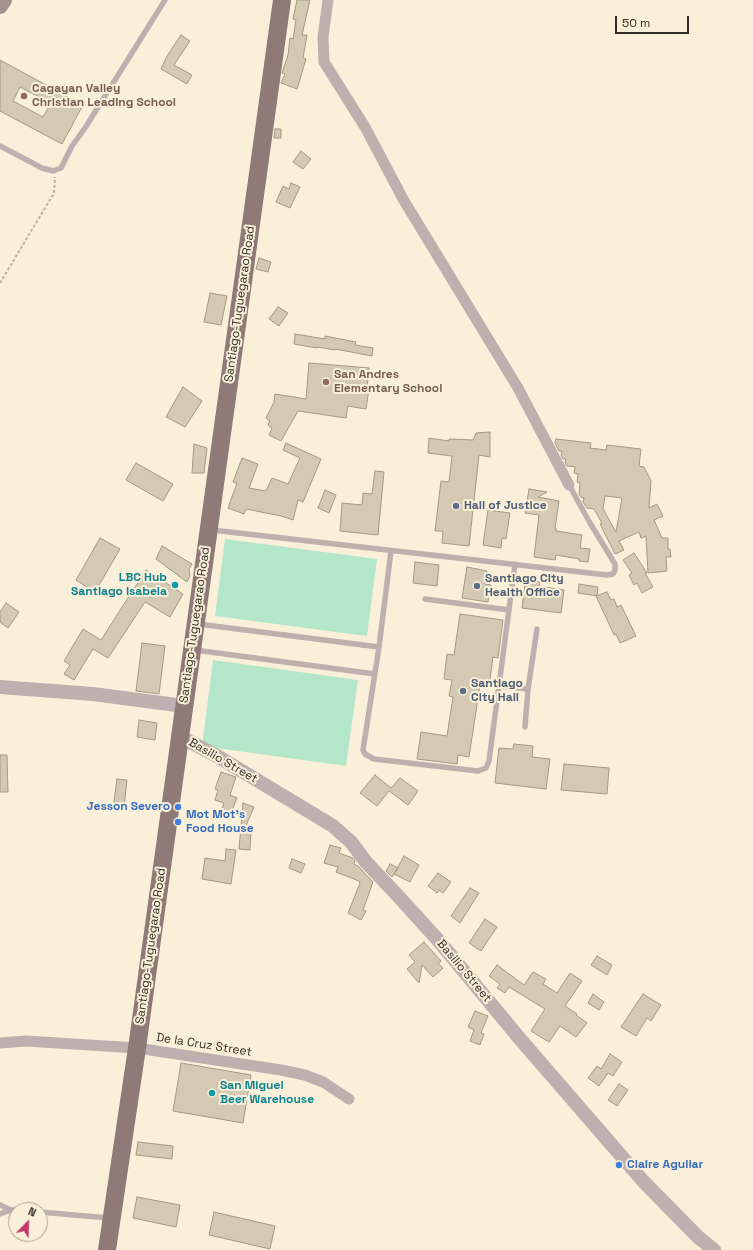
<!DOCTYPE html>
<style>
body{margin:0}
#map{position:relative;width:753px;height:1250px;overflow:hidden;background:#faf0d9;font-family:"Space Grotesk",sans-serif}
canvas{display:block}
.north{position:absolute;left:8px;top:1202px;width:40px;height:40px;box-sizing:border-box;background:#faf0d9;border:1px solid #aaa291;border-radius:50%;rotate:23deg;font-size:11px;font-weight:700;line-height:16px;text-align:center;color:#312d25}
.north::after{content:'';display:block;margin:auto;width:14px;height:18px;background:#c2376c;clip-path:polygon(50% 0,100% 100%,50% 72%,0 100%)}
.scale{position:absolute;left:615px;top:16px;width:74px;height:18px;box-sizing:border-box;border:2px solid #312d25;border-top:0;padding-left:5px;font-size:12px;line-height:14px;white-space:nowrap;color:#312d25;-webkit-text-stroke:3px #faf0d9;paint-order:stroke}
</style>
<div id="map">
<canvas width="753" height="1250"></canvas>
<div class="north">N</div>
<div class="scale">50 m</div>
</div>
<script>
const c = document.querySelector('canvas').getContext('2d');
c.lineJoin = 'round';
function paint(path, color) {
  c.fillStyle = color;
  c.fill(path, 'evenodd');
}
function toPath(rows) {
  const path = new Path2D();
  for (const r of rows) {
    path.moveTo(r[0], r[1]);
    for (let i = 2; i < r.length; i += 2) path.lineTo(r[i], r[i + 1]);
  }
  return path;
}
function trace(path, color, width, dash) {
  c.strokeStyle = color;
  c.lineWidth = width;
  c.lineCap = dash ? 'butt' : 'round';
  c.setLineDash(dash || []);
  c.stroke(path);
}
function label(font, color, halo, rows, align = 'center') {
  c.font = font + ' "Space Grotesk",sans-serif';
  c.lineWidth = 4;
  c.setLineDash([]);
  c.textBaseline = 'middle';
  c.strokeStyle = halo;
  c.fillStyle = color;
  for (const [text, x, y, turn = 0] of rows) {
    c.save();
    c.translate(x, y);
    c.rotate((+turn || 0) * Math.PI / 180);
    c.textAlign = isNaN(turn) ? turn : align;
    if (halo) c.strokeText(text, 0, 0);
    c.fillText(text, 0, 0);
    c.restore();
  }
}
paint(toPath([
 [225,539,377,559,367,636,215,616],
 [213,660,358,680,346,766,202,746]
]), '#b4e6c9');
const building = toPath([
 [297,0,310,0,302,35,307,35,303,58,306,59,297,89,281,83,285,74,282,73,288,55,290,38,293,39,296,20,293,19,297,0],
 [181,35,190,41,174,65,192,75,187,84,161,69,167,56,181,35],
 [0,60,83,105,62,144,0,111,0,60],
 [20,87,51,103,43,117,13,101,20,87],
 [275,129,281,129,281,138,274,138,275,129],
 [301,151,311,159,303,169,293,162,301,151],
 [291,183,300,187,290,208,276,202,283,186,289,189,291,183],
 [259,258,271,262,268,272,256,269,259,258],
 [210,293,227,296,221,325,204,322,210,293],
 [278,307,288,313,279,326,269,319,278,307],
 [295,334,325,339,325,336,356,342,355,345,373,348,372,356,335,349,335,350,317,347,317,348,294,344,295,334],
 [309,363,369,368,367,389,369,389,366,409,348,406,346,418,298,411,281,441,269,435,272,428,268,425,270,421,266,418,274,402,275,394,306,399,309,363],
 [183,387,202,401,185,427,166,417,183,387],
 [490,432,490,457,479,455,469,546,442,543,443,531,435,531,441,481,449,482,452,456,428,453,429,438,449,441,449,439,473,440,476,433,490,432],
 [556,439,591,443,590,448,606,450,607,445,641,449,639,466,644,467,651,481,649,508,657,504,663,516,654,520,662,538,668,538,668,549,670,549,671,557,666,557,667,571,648,573,646,536,641,538,639,532,619,541,624,550,615,554,600,524,602,523,594,509,587,508,583,502,584,498,581,497,579,494,580,483,577,482,578,474,574,473,575,467,567,466,565,463,566,459,563,459,561,455,562,451,559,451,555,443,556,439],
 [605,496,622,498,616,532,603,509,605,496],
 [286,443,321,459,303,502,298,500,293,520,281,516,246,509,244,514,228,508,237,483,233,482,242,458,258,464,249,488,266,491,272,478,288,484,300,458,283,450,286,443],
 [194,444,207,448,204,473,192,473,194,444],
 [136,463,173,484,163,501,126,480,136,463],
 [375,471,384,472,378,535,340,531,342,503,362,505,363,493,372,494,375,471],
 [529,489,547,492,538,497,559,501,555,528,556,528,556,531,582,535,580,548,590,549,588,562,579,561,579,559,556,555,555,560,534,557,539,515,525,513,529,489],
 [325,490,336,495,329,513,318,508,325,490],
 [488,510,510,513,506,539,502,538,501,548,483,545,488,510],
 [100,538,120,549,95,592,76,580,100,538],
 [162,546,192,564,189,569,190,576,187,582,156,559,162,546],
 [634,553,647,573,645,573,653,587,642,593,637,583,634,585,629,575,632,573,623,560,634,553],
 [415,562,439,565,437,586,413,583,415,562],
 [467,567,487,571,485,584,491,585,488,602,462,598,467,567],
 [146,570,183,594,170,617,145,602,108,658,93,649,74,680,64,674,70,665,64,661,83,629,101,640,146,570],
 [526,576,534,577,534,581,540,582,539,586,564,590,561,613,522,608,526,576],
 [579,584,598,587,597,596,578,593,579,584],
 [607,592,611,600,614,599,617,607,621,605,636,636,620,643,616,634,614,635,596,596,607,592],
 [6,603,19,612,8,628,0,622,0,612,6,603],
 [460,614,503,620,498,658,493,657,489,687,480,685,469,757,458,755,457,764,417,759,421,732,447,736,453,697,449,696,452,680,444,679,447,654,454,655,460,614],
 [142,643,165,646,159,694,136,691,142,643],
 [139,720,157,723,155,740,137,737,139,720],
 [514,744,533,746,532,757,550,759,546,789,495,783,499,748,513,749,514,744],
 [0,755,7,755,8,792,0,792,0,755],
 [564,764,609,768,607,794,561,790,564,764],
 [221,772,236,777,230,795,237,798,230,815,221,811,224,803,215,800,218,790,215,789,221,772],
 [375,775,391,788,400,778,418,791,408,805,389,791,377,806,360,793,375,775],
 [117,779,127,780,124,807,115,806,114,801,117,779],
 [243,803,254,807,244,830,251,831,250,850,239,849,243,803],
 [330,845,341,848,339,853,353,858,355,861,354,864,358,866,373,882,363,910,366,911,361,920,348,913,360,883,359,881,336,872,338,867,324,863,330,845],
 [226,849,236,850,231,884,202,879,205,858,225,861,226,849],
 [404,856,419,865,410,882,394,874,404,856],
 [292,859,305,864,301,873,289,868,292,859],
 [390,864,398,868,392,877,386,871,390,864],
 [438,873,451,882,443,893,439,890,437,893,428,886,438,873],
 [470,888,479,893,460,923,451,916,470,888],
 [485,919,497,927,481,951,469,943,485,919],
 [424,942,441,961,438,963,443,968,433,977,422,965,419,983,407,969,415,962,409,955,424,942],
 [597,956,612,965,607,975,591,965,597,956],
 [497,965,524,985,533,972,546,979,543,984,557,993,570,973,582,981,565,1006,577,1014,576,1015,587,1023,576,1037,560,1026,549,1042,531,1031,545,1009,509,987,505,993,497,988,500,984,489,976,497,965],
 [593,994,604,1002,599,1010,588,1003,593,994],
 [643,994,661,1005,651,1021,647,1018,636,1036,621,1027,643,994],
 [475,1011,488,1016,481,1033,484,1034,480,1045,470,1041,474,1030,468,1027,475,1011],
 [610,1054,622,1062,613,1076,608,1073,599,1086,588,1078,597,1066,601,1069,610,1054],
 [181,1063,251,1075,243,1123,173,1111,181,1063],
 [619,1084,628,1090,617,1106,608,1100,619,1084],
 [138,1142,173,1146,172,1159,136,1155,138,1142],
 [137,1197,180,1205,176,1227,133,1218,137,1197],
 [214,1212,275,1226,270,1249,209,1235,214,1212]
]);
paint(building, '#d4cab4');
trace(building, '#a39984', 1);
trace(toPath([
 [0,283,54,193,55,177]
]), '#bdb5a2', 2, [3, 2]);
trace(toPath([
 [0,146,42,168,53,171,61,168,72,146,85,128,165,0],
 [212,530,607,575,613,574,615,570,615,564,590,523,569,485],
 [391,551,379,647,363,750,365,754,374,759,478,771,486,768,489,761,515,564],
 [425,599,509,610],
 [198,624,379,647],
 [195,650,375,674],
 [499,686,528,689,537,629],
 [525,727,528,689],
 [0,1205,11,1210,16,1210],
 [40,1212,109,1218],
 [0,1214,11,1210]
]), '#bdb0af', 5.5);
trace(toPath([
 [328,0,323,37,324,62,365,127,403,199,518,388,569,485],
 [0,1043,26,1041,137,1048,281,1070,305,1075,323,1082,349,1099]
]), '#bdb0af', 11);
trace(toPath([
 [0,687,93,694,184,706],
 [179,736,217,756,333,826,351,842,366,862,399,897,438,940,520,1039,643,1181,698,1237,714,1250]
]), '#bdb0af', 14);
trace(toPath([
 [0,6,4,0]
]), '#a3918f', 16);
trace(toPath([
 [107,1250,137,1048,282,0]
]), '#907a78', 18);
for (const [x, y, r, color] of [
 [24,96,4,"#8d6e63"],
 [326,382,4,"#8d6e63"],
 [456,506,4,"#5c6f8a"],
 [175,585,4,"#0f9aa8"],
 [477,586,4,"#5c6f8a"],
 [463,691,4,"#5c6f8a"],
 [178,807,4,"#3f7fe0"],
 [178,822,4,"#3f7fe0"],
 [212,1093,4,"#0f9aa8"],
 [619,1165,4,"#3f7fe0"]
]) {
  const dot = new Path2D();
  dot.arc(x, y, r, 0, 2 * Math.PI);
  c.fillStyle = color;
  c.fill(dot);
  trace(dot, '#faf0d9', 1.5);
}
label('bold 12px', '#785e54', '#faf0d9', [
 ["Cagayan Valley",32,89],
 ["Christian Leading School",32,103],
 ["San Andres",334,375],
 ["Elementary School",334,389]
], 'left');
label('12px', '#312d25', '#faf0d9', [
 ["Santiago-Tuguegarao Road",240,304,-82],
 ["Santiago-Tuguegarao Road",195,625,-82],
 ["Basilio Street",223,761,30],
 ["Santiago-Tuguegarao Road",151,946,-82],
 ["Basilio Street",464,971,50],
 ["De la Cruz Street",204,1045,9]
]);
label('bold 12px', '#4e5e75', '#faf0d9', [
 ["Hall of Justice",464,506],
 ["Santiago City",485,579],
 ["Health Office",485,593],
 ["Santiago",471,684],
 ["City Hall",471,698]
], 'left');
label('bold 12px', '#0d838f', '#faf0d9', [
 ["LBC Hub",167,578],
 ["Santiago Isabela",167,592],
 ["San Miguel",220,1086,"left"],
 ["Beer Warehouse",220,1100,"left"]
], 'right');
label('bold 12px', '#366cbe', '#faf0d9', [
 ["Jesson Severo",170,807,"right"],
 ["Mot Mot's",186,815],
 ["Food House",186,829],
 ["Claire Aguilar",627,1165]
], 'left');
</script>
